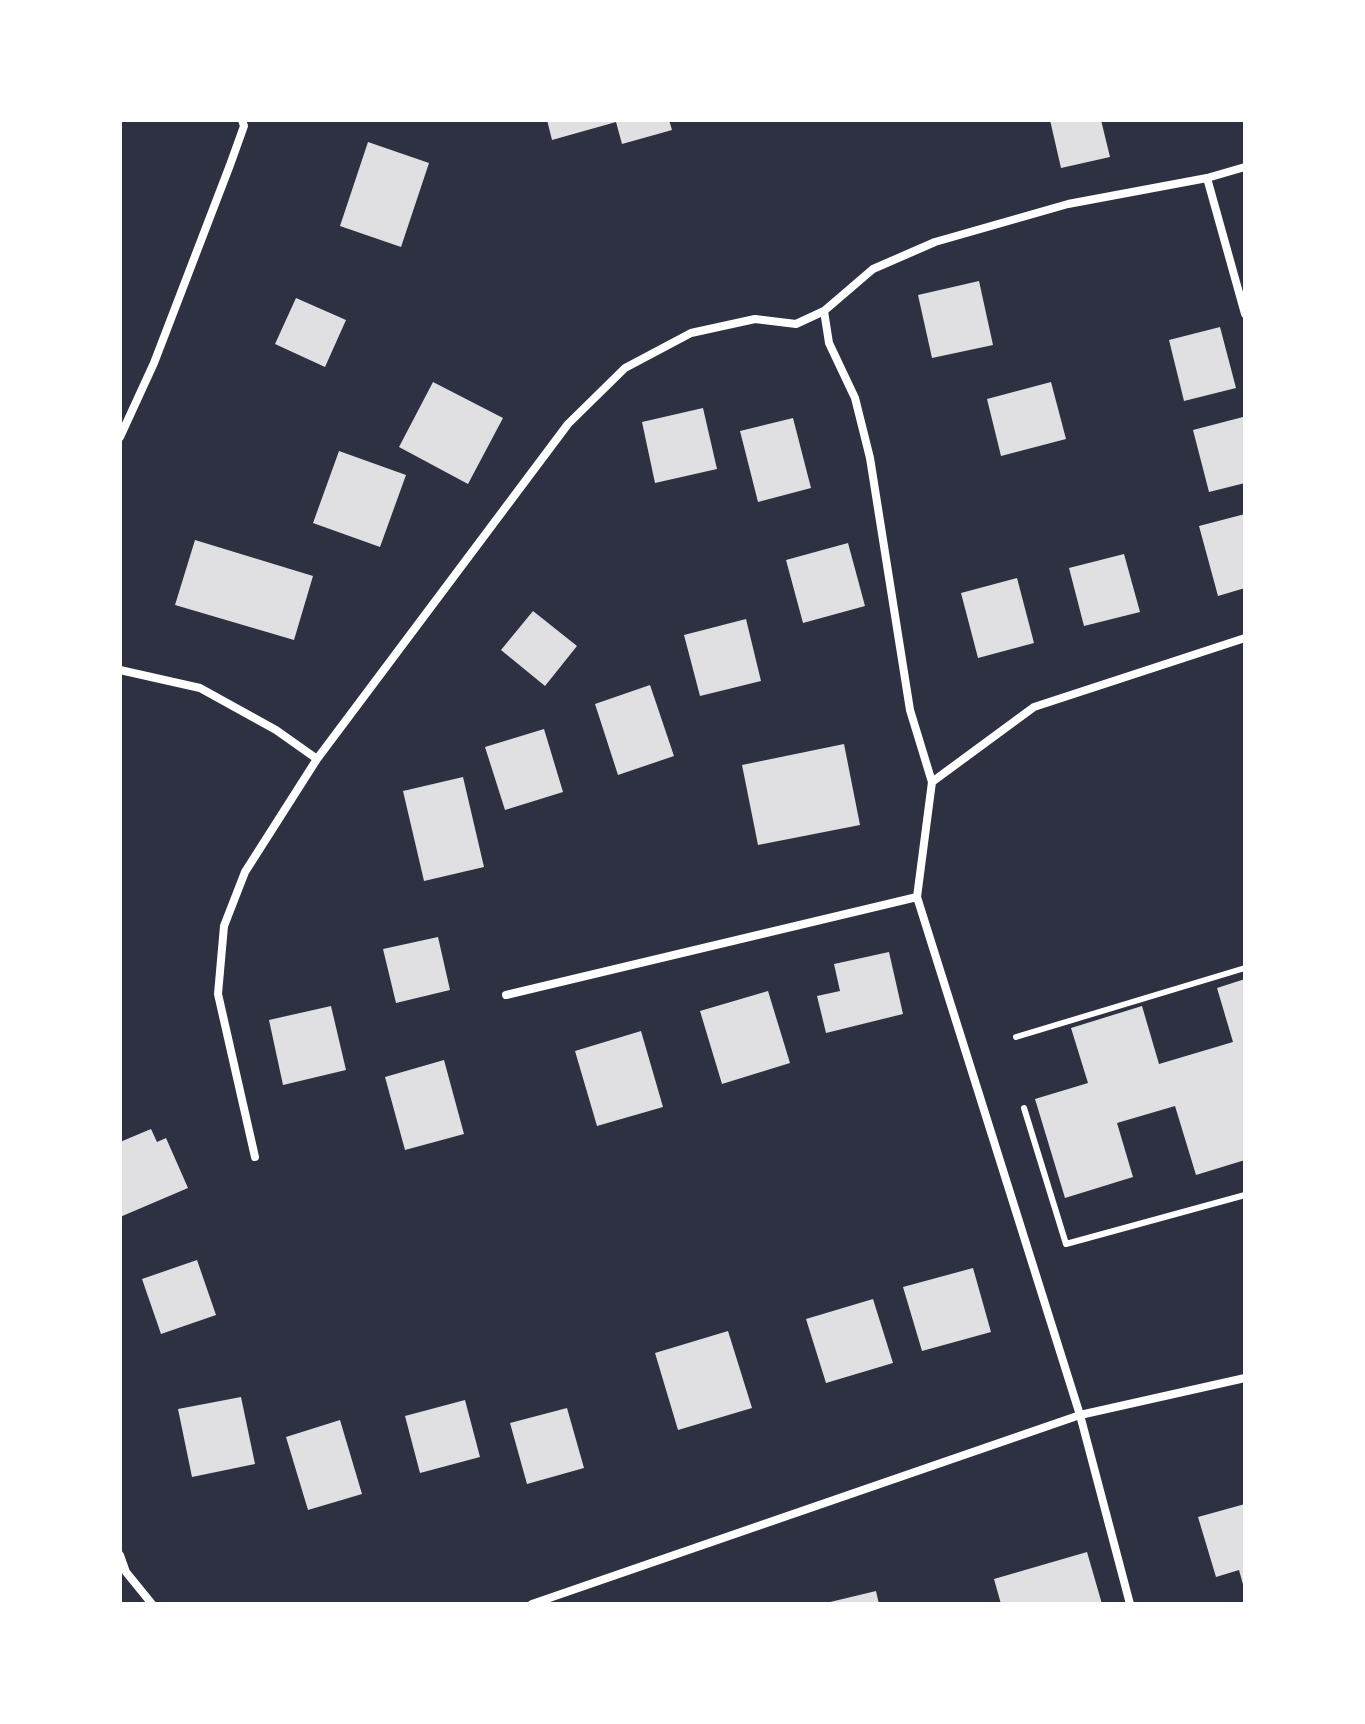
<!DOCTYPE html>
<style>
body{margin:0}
#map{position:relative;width:1365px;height:1724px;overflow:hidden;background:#2d3142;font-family:"Times New Roman",serif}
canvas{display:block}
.frame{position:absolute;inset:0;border:122px solid #fff;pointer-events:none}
</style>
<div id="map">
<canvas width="1365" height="1724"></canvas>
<div class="frame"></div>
</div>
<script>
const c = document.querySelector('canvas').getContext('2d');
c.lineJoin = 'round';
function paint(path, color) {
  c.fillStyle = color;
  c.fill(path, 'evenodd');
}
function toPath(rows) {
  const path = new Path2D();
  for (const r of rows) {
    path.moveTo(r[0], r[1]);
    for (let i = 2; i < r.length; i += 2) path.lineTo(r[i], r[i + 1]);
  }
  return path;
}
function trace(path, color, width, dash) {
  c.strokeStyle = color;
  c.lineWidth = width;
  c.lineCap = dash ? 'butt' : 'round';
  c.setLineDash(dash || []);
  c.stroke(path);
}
paint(toPath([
 [547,120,669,120,672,130,622,144,616,122,552,140],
 [1050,120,1101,120,1110,157,1061,168],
 [368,142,429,163,401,247,340,226],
 [979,281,993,345,932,358,918,295],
 [296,298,346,320,325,367,275,344],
 [1220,327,1236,388,1184,401,1169,340],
 [433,382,503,418,468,484,399,447],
 [1051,382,1066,439,1001,456,987,399],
 [703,408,717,469,655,483,642,422],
 [1243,417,1245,424,1245,483,1209,492,1193,430],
 [793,418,811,488,758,502,740,431],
 [339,451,406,475,380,547,313,523],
 [1245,514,1245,588,1218,596,1199,526],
 [195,540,313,576,294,640,175,605],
 [848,543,865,606,803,623,786,560],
 [1124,554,1140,612,1084,626,1069,568],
 [1017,578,1034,643,978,658,961,593],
 [533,611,577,646,545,686,501,650],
 [746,619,761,681,700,696,684,635],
 [650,685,674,756,618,775,595,704],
 [544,729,563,792,505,810,485,747],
 [844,744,860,825,758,845,742,765],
 [463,777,484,867,424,881,403,791],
 [438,937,450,990,396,1003,383,949],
 [889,952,903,1014,826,1033,817,996,840,991,834,964],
 [1245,979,1245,1160,1196,1175,1175,1106,1117,1123,1133,1177,1065,1198,1035,1099,1088,1083,1071,1028,1142,1006,1159,1064,1233,1042,1217,988],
 [768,991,790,1063,722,1084,700,1011],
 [331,1006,346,1070,283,1085,269,1020],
 [641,1031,663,1107,597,1126,575,1051],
 [444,1060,464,1134,405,1150,385,1077],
 [151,1129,157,1142,166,1138,188,1188,120,1217,120,1142],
 [197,1260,216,1315,161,1334,142,1279],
 [973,1268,991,1332,922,1351,903,1287],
 [873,1299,893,1363,826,1383,806,1319],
 [728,1331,752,1408,678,1430,655,1353],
 [241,1397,255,1464,192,1477,178,1409],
 [465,1400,480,1457,420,1473,405,1416],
 [567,1408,584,1468,527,1484,510,1423],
 [340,1420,362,1494,308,1510,286,1437],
 [1245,1504,1245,1587,1244,1588,1239,1570,1216,1577,1198,1517],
 [1087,1552,1102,1604,1001,1604,994,1579],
 [876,1591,879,1604,826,1604,826,1603]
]), '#e0e0e3');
trace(toPath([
 [1016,1037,1245,968],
 [1024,1108,1066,1244,1245,1195]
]), '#fff', 6);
trace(toPath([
 [1207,178,1245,314],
 [824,311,873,269,935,242,1068,204,1207,178,1245,167],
 [120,437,154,363,230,165,244,126,242,120],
 [120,670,200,688,276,730,317,759],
 [917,897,1080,1415,1130,1604],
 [506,995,917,897,932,782,1034,707,1245,638],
 [255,1157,218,994,224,926,245,872,317,759,568,424,625,368,691,333,755,319,796,324,824,311,829,343,855,398,870,458,910,710,932,782],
 [120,1555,126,1572,152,1604],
 [532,1604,1080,1415,1245,1378]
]), '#fff', 8);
</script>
